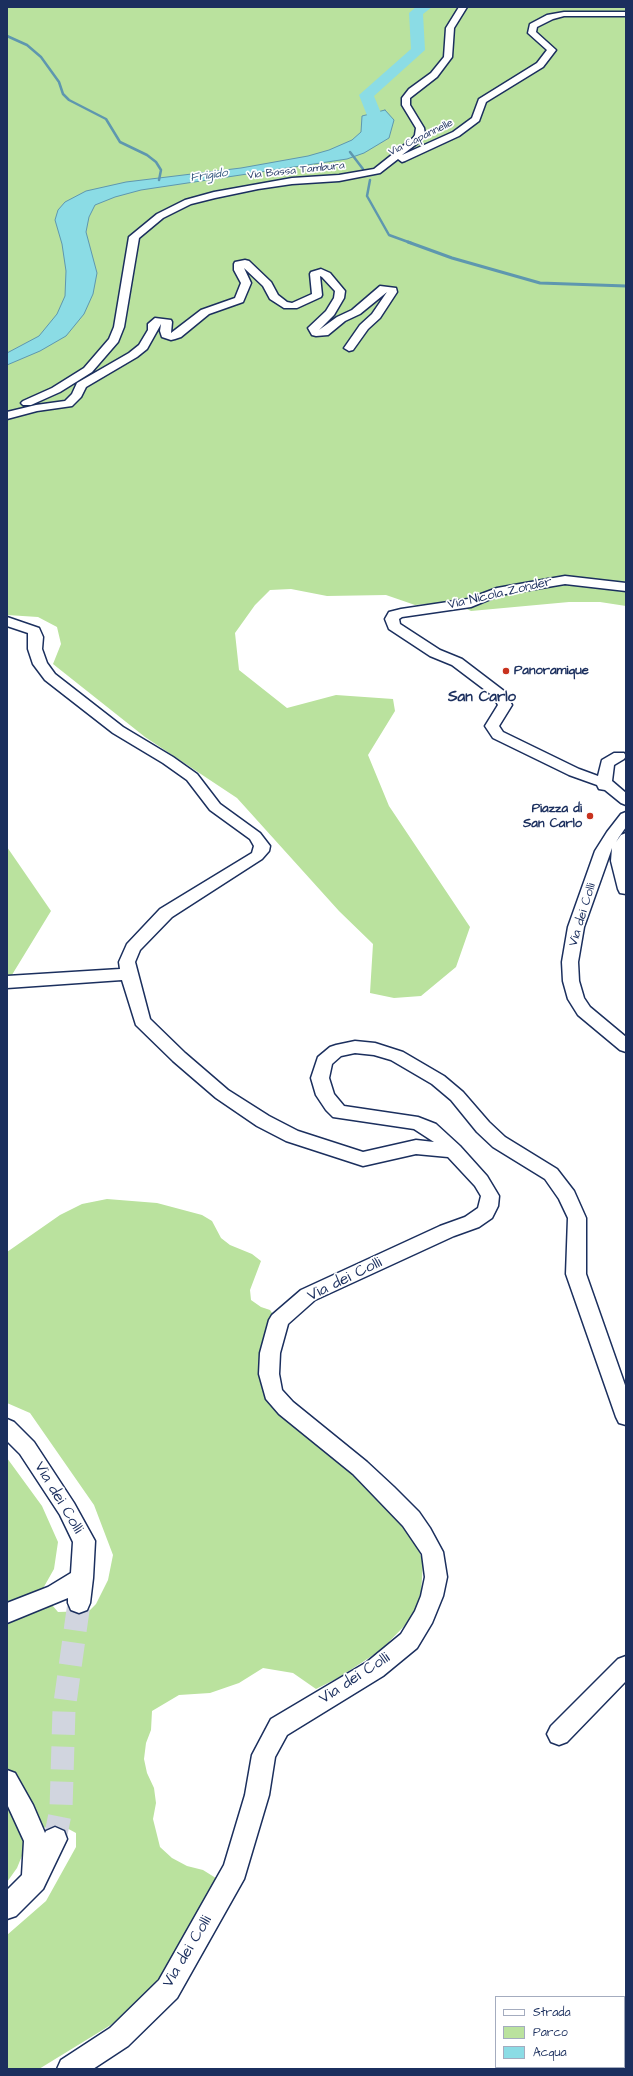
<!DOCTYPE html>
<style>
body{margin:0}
#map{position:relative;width:633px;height:2076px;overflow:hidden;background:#fff;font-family:"Architects Daughter",sans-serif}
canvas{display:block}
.frame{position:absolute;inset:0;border:8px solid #1b2f5e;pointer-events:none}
.legend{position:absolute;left:495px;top:1996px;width:130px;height:72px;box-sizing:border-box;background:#fff;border:1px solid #a4acbf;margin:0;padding:5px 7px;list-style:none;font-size:12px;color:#1b2f5e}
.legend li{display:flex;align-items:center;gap:8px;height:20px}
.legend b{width:20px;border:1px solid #a4acbf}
</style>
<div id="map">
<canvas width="633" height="2076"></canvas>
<div class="frame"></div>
<ul class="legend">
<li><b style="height:5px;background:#fff"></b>Strada</li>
<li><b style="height:11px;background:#bae29e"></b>Parco</li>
<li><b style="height:11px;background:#8bdce5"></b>Acqua</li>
</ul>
</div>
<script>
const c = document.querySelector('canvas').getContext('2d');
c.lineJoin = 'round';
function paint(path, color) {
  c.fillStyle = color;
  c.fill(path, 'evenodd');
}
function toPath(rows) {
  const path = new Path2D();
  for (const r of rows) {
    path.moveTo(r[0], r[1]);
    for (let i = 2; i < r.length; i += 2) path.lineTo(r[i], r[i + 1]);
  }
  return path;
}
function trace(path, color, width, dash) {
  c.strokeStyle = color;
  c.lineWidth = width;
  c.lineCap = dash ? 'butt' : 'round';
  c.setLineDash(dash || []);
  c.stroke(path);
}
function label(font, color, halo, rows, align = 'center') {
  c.font = font + ' "Architects Daughter",sans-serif';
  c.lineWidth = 3.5;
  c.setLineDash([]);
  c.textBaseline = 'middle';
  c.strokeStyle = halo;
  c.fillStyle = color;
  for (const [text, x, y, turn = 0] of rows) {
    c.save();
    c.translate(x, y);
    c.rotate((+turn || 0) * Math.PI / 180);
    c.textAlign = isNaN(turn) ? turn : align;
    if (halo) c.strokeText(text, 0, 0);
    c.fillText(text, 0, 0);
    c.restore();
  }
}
paint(toPath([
 [7,7,626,7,626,606,600,602,569,602,471,611,452,602,415,605,386,595,327,596,291,589,270,590,255,605,235,633,239,670,287,708,336,695,393,699,395,711,368,755,389,806,470,927,456,967,421,996,394,998,370,993,373,944,339,911,237,798,145,737,53,664,61,644,57,627,38,617,7,615],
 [7,847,51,911,7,983],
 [107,1199,157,1203,202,1215,212,1221,221,1238,230,1245,252,1254,261,1261,250,1290,251,1300,261,1307,270,1310,281,1326,273,1384,390,1504,414,1535,423,1563,421,1593,412,1618,381,1650,338,1678,316,1689,293,1673,263,1668,239,1683,210,1693,179,1695,152,1711,151,1730,146,1743,144,1759,147,1773,154,1788,156,1803,153,1819,160,1847,172,1858,187,1866,203,1870,219,1880,190,1934,140,2007,39,2069,7,2069,7,1935,46,1901,76,1847,76,1833,63,1826,40,1828,28,1841,17,1868,7,1882,7,1458,42,1506,58,1542,54,1569,41,1592,58,1612,89,1611,96,1604,108,1580,113,1555,94,1505,30,1413,7,1403,7,1252,60,1215,82,1204]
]), '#bae29e');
const water = toPath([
 [385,110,394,120,389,138,364,153,347,159,141,190,115,197,95,205,89,217,86,232,97,273,93,294,84,314,66,336,40,351,7,365,7,353,39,336,57,314,65,296,66,271,62,244,55,220,58,210,65,202,86,191,126,182,241,168,308,156,329,150,352,140,361,132,362,116,385,110]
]);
paint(water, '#8bdce5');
trace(water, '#5e97af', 1);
trace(toPath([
 [7,36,27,45,41,57,59,82,63,94,69,100,106,119,120,142,147,155,156,162,161,170,159,180],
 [350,152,363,169],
 [370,180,367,196,389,235,411,243]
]), '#5e97af', 2.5);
trace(toPath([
 [408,242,452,258,540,283,626,286]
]), '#5e97af', 3);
paint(toPath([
 [416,7,432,7,423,14,425,50,374,96,385,123,366,146,356,146,353,143,370,123,359,95,411,49,409,13,416,7]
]), '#8bdce5');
trace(toPath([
 [55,1839,61,1809,64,1710,79,1603]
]), '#d1d5df', 23, [23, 12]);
const minor = toPath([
 [459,7,467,7,454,28,452,57,437,77,410,98,410,105,424,128,425,135,419,142,402,155,453,132,472,118,479,99,537,63,547,50,528,33,530,24,547,15,564,12,626,12,626,16,564,16,553,19,537,27,536,32,556,50,543,67,486,102,479,121,459,136,405,161,402,162,398,159,380,173,339,181,292,184,258,189,215,198,191,204,163,218,139,238,124,327,118,342,92,372,60,392,31,405,23,405,21,403,23,401,52,388,84,368,109,339,114,327,129,237,157,214,185,200,214,192,292,178,339,175,374,169,413,138,415,135,416,128,402,105,402,98,409,89,431,73,444,57,446,28,459,7],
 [245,260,249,261,271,282,278,295,287,302,292,303,312,294,310,274,311,272,321,269,330,273,345,291,344,298,334,315,319,330,337,317,352,310,380,286,396,288,397,292,380,318,368,329,353,350,349,351,344,348,360,325,372,314,387,292,360,314,345,321,328,335,316,336,312,335,308,328,326,311,334,298,335,291,322,277,320,276,322,295,321,297,297,308,284,308,270,299,263,286,244,268,251,283,243,302,209,314,181,337,175,339,171,340,162,337,160,331,161,324,147,349,137,357,86,387,81,397,72,406,37,411,7,419,7,412,36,405,65,401,72,394,77,383,129,353,139,345,148,330,148,324,155,318,171,320,172,322,171,333,201,310,235,298,241,283,234,270,234,264,235,262,245,260],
 [565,576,626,583,626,591,565,584,500,595,471,607,402,617,399,619,400,624,440,650,462,659,504,691,512,705,499,726,503,732,579,769,598,776,602,760,614,753,624,753,626,756,624,759,614,765,612,781,626,793,626,805,621,803,605,790,599,789,597,785,569,775,493,738,485,726,498,705,493,696,452,665,430,656,389,629,385,619,389,612,401,609,468,599,497,588,565,576],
 [7,617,39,628,43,637,42,649,47,663,55,674,123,727,173,757,197,774,220,804,260,833,270,846,269,851,262,859,172,917,140,950,135,962,150,1019,185,1053,228,1090,269,1116,298,1131,363,1152,416,1140,434,1142,414,1129,333,1117,326,1110,316,1095,311,1078,318,1057,330,1047,336,1045,355,1041,375,1043,403,1052,444,1076,463,1092,489,1122,505,1137,557,1169,574,1191,586,1218,586,1274,626,1388,626,1425,619,1423,616,1417,566,1274,568,1218,559,1199,545,1179,493,1147,477,1132,451,1100,432,1084,391,1060,374,1055,355,1053,341,1056,332,1064,329,1078,334,1094,344,1106,418,1117,436,1124,460,1146,487,1176,499,1196,498,1206,492,1218,479,1227,454,1236,315,1300,288,1324,280,1353,279,1374,282,1390,293,1402,367,1462,394,1487,419,1512,430,1528,443,1552,447,1577,443,1596,432,1623,417,1648,383,1676,287,1735,275,1757,269,1795,244,1879,177,1998,128,2046,93,2069,57,2069,61,2060,110,2028,159,1980,224,1865,245,1795,252,1755,271,1719,367,1662,401,1634,415,1611,421,1596,425,1577,422,1554,403,1526,353,1474,279,1414,266,1399,259,1374,260,1353,269,1320,272,1315,301,1290,440,1226,465,1217,478,1208,481,1196,475,1186,448,1157,416,1154,363,1166,286,1141,257,1126,216,1098,173,1061,136,1025,122,980,7,988,7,976,120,969,119,962,127,944,160,909,252,853,254,846,250,839,210,810,187,780,163,763,113,733,45,680,33,664,28,649,28,633,7,626,7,617],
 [626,812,626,827,619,837,616,842,621,835,626,833,626,894,620,893,618,889,611,861,612,848,584,927,578,962,579,981,584,998,590,1007,626,1037,626,1052,620,1050,578,1015,568,999,563,981,562,962,568,927,595,851,607,832,621,814,626,812],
 [7,1419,14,1422,34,1442,74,1503,95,1541,93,1578,90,1603,87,1610,79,1613,71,1610,68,1603,68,1598,7,1623,7,1603,48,1587,71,1573,73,1542,60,1515,20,1454,7,1441,7,1419],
 [626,1656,626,1681,567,1742,559,1745,551,1742,547,1734,551,1726,618,1659,626,1656],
 [7,1770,15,1773,33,1805,45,1833,46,1831,55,1827,64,1831,67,1839,43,1889,16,1916,7,1919,7,1890,22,1875,24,1841,7,1804,7,1770]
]);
trace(minor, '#1b2f5e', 3);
paint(minor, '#fff');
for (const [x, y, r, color] of [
 [506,671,4,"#c8321e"],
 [590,816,4,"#c8321e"]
]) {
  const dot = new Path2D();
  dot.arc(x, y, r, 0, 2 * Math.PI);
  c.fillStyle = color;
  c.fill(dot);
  trace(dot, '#fff', 1.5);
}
label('11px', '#1b2f5e', '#fff', [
 ["Via Capannelle",421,138,-26],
 ["Via Bassa Tambura",296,171,-6]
]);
label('italic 12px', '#375a80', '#fff', [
 ["Frigido",209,176,-8]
]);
label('13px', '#1b2f5e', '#fff', [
 ["Via Nicola Zonder",500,594,-13],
 ["Via dei Colli",583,915,-73]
]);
label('bold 13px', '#1b2f5e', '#fff', [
 ["Panoramique",514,671],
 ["Piazza di",582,809,"right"],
 ["San Carlo",582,824,"right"]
], 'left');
label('bold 15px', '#1b2f5e', '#fff', [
 ["San Carlo",482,698]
]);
label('16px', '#1b2f5e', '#fff', [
 ["Via dei Colli",345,1280,-26],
 ["Via dei Colli",58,1498,59],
 ["Via dei Colli",355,1679,-33],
 ["Via dei Colli",188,1952,-59]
]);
</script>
